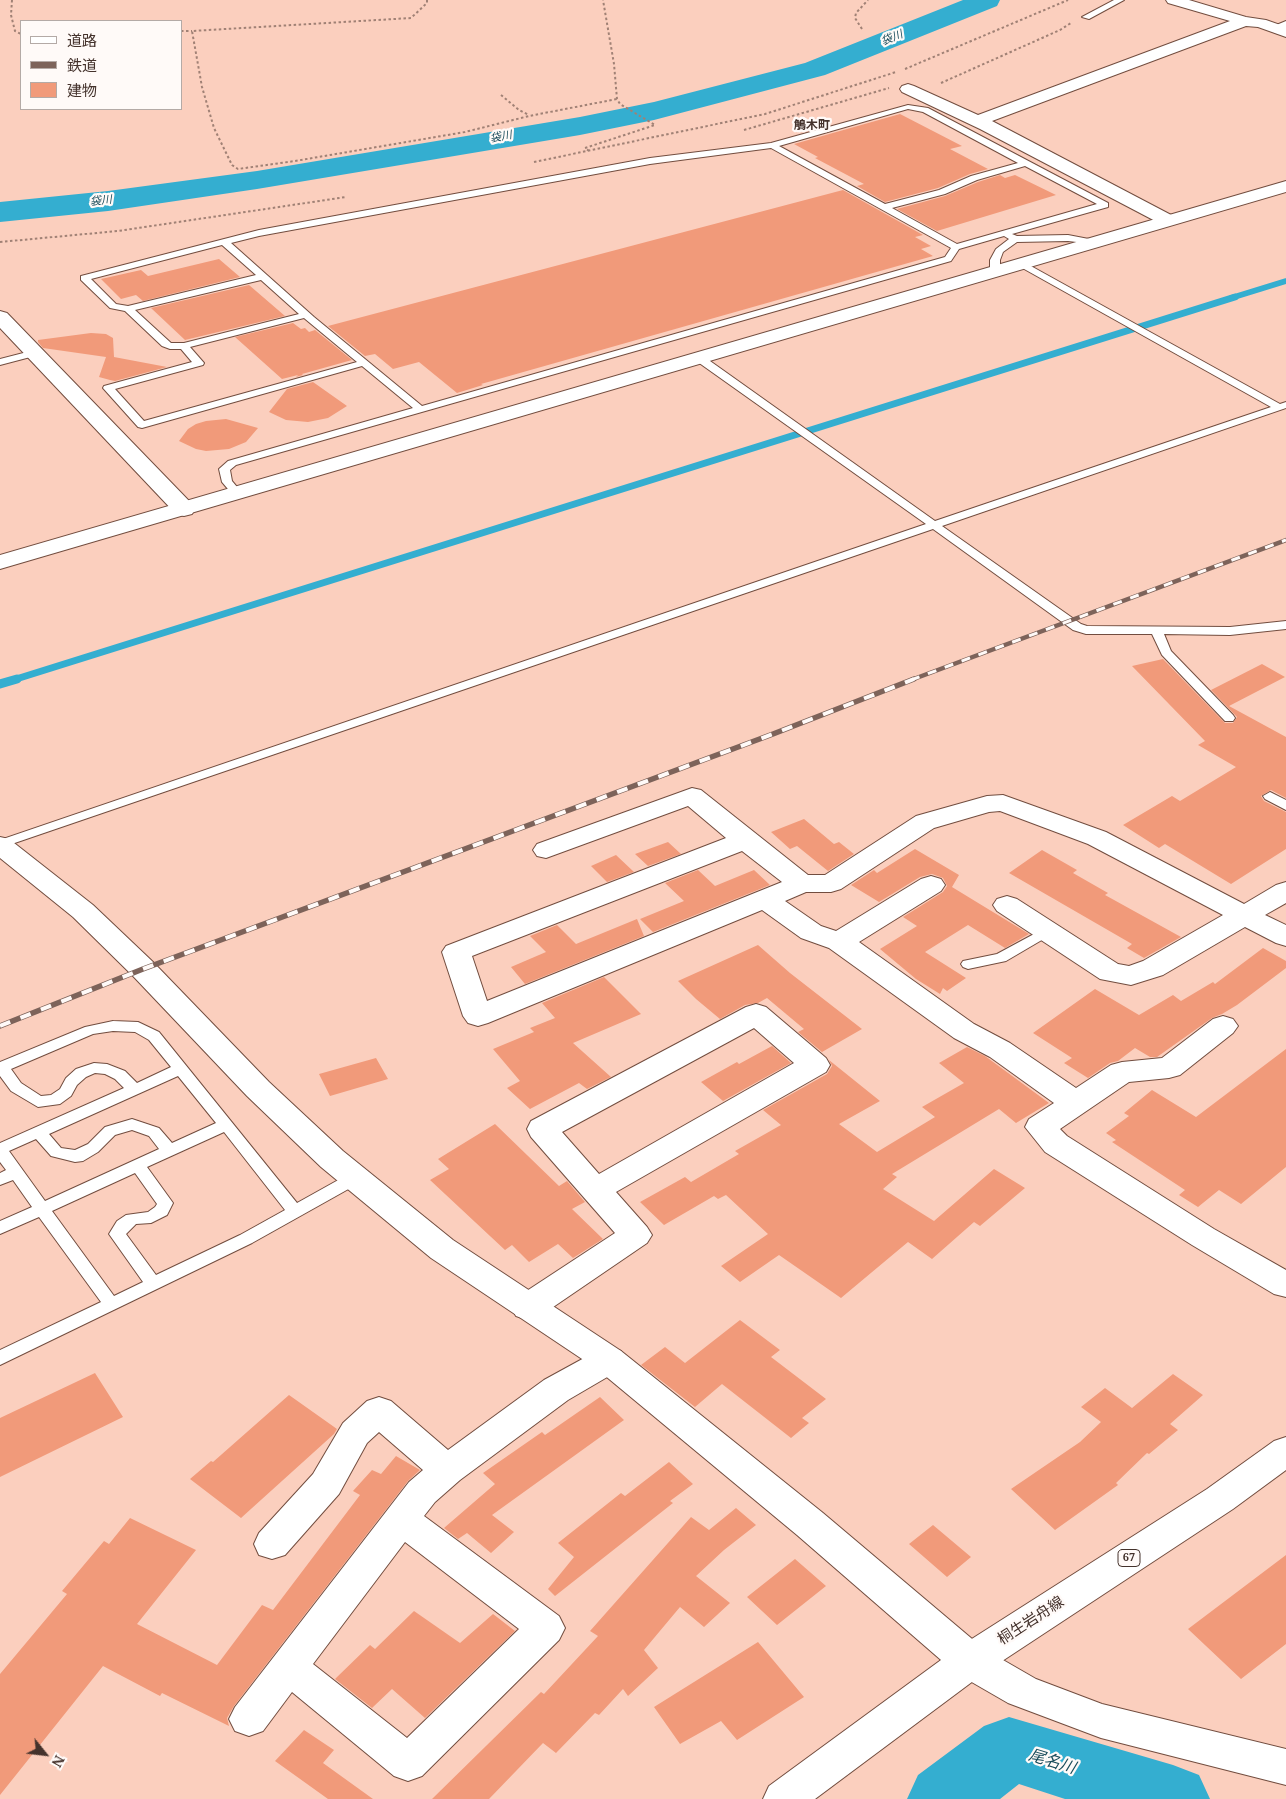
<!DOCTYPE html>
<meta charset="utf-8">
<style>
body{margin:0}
#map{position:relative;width:1286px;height:1799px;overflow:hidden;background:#fbcfbe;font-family:"Noto Serif","Noto Sans JP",serif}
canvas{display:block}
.legend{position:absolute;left:20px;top:20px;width:162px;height:90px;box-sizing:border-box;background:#fffaf8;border:1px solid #b4aaa6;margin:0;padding:6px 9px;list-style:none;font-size:15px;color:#44322c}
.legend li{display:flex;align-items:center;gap:10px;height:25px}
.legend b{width:25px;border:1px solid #b4aaa6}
.north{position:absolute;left:20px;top:1729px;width:50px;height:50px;-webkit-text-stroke:4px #fffaf8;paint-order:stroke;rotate:119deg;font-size:14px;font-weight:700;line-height:20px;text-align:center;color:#44322c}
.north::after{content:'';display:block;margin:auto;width:18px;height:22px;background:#44322c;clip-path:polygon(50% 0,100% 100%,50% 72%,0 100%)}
</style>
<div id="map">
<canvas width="1286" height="1799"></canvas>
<ul class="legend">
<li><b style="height:6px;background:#fff"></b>道路</li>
<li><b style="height:6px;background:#7d635a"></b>鉄道</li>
<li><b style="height:14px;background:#f19a7a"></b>建物</li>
</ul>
<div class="north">N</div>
</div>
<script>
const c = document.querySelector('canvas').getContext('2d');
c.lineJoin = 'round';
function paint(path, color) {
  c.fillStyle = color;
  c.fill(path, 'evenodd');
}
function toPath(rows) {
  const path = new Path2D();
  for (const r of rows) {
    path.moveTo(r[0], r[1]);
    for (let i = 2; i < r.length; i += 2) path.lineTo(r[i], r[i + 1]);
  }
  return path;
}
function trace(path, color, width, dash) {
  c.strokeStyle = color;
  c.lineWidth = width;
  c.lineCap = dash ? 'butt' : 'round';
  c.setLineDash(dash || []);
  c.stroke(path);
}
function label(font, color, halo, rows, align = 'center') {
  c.font = font + ' "Noto Serif","Noto Sans JP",serif';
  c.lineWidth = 4.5;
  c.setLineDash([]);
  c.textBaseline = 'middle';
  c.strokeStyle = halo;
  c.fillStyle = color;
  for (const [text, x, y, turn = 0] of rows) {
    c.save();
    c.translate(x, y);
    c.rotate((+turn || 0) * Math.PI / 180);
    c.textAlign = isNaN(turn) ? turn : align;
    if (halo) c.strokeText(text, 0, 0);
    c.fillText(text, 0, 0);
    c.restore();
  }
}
paint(toPath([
 [108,201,30,214,0,217,0,208]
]), '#34aed0');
trace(toPath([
 [1231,298,1286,281]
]), '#34aed0', 5.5);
trace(toPath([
 [13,680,1235,297]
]), '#34aed0', 7);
trace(toPath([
 [0,684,17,679]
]), '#34aed0', 9);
paint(toPath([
 [963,0,1000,0,997,6,825,75,654,120,580,135,257,189,108,211,0,222,0,202,108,191,257,171,580,117,654,102,805,63,963,0],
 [1009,1717,1173,1765,1199,1775,1210,1799,1065,1799,1019,1784,1000,1799,907,1799,918,1775,984,1726,1009,1717]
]), '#34aed0');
paint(toPath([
 [900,114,962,146,950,149,988,169,970,174,938,188,885,202,857,186,864,184,815,158,818,157,794,144],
 [1000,175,1005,178,1015,175,1056,195,937,231,897,209,945,196,978,182],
 [843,190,923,235,915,237,931,246,921,249,933,256,481,384,483,385,457,393,419,362,393,369,375,354,365,356,328,326],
 [219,259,240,277,143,301,136,295,121,299,101,279,141,270,148,276],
 [249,285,285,316,185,340,151,308],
 [293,323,301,329,305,328,309,332,315,330,352,360,302,374,303,375,296,377,298,375,282,379,235,337],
 [91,333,106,334,113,338,114,357,167,367,115,381,110,380,99,377,106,357,43,348,38,342,38,340],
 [313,382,347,406,328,418,308,422,286,420,269,412,287,389],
 [226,419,258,428,246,442,229,449,206,451,196,449,179,441,188,429,196,424,206,421],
 [1163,659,1225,723,1233,723,1237,717,1211,690,1262,664,1285,677,1229,706,1286,737,1286,798,1271,790,1261,796,1264,801,1286,812,1286,849,1231,884,1165,844,1159,848,1123,825,1172,796,1180,801,1236,767,1198,745,1205,741,1132,666],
 [804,819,834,844,839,842,854,854,828,871,797,846,790,849,771,832],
 [668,842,681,854,648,866,635,854],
 [915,849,959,875,952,887,1029,934,1005,948,968,925,925,952,966,978,947,991,943,988,940,994,916,979,880,949,917,926,903,917,943,892,947,886,943,878,932,874,920,877,879,902,851,885,874,870,877,873],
 [1042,850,1077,870,1073,873,1108,893,1105,895,1181,937,1144,958,1127,948,1132,944,1009,873],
 [616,855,634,872,607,882,591,866],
 [698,870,715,886,754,870,770,885,653,932,640,919,684,901,665,883],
 [637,919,644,936,525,984,511,967,546,952,530,936,557,925,576,944],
 [758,945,790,973,862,1029,822,1052,798,1032,804,1029,767,998,758,1003,745,1005,720,1019,696,999,678,981],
 [1263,948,1286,961,1286,968,1237,1005,1222,1014,1212,1018,1157,1057,1150,1057,1135,1048,1118,1061,1110,1063,1088,1078,1064,1063,1072,1058,1033,1033,1095,989,1139,1015,1173,995,1181,1001,1213,982,1215,984],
 [604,977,641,1014,573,1043,611,1077,587,1089,579,1083,530,1109,507,1088,520,1081,493,1049,534,1032,530,1028,555,1018,542,1003],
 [772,1046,791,1063,723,1101,701,1082,737,1062,739,1064],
 [967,1047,985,1056,1049,1103,1016,1123,999,1109,892,1174,897,1177,883,1189,934,1221,994,1169,1025,1188,980,1226,974,1222,932,1259,908,1242,841,1298,779,1255,740,1282,721,1266,768,1234,726,1195,718,1199,714,1196,664,1225,640,1202,685,1177,691,1182,739,1154,735,1151,781,1125,763,1110,827,1074,832,1066,829,1060,880,1101,839,1124,877,1152,935,1117,922,1107,964,1083,939,1063],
 [1286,1049,1286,1167,1241,1204,1219,1190,1198,1207,1179,1195,1185,1190,1112,1142,1116,1140,1106,1133,1129,1116,1124,1113,1152,1090,1196,1117],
 [376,1058,388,1079,330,1096,319,1074],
 [495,1124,559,1186,567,1181,585,1202,572,1209,603,1239,573,1258,558,1244,529,1262,512,1245,505,1250,430,1180,449,1169,438,1159],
 [740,1320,780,1350,771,1357,826,1399,802,1418,809,1423,791,1438,722,1384,695,1407,641,1365,665,1347,685,1363],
 [95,1373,123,1417,0,1477,0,1418],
 [1173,1374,1203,1395,1170,1424,1178,1430,1149,1454,1147,1453,1116,1483,1118,1485,1055,1530,1011,1489,1080,1442,1101,1422,1081,1407,1105,1388,1132,1408],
 [289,1395,337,1429,334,1434,241,1518,190,1479,211,1461,213,1462],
 [600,1397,624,1420,492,1515,514,1532,491,1553,467,1533,458,1539,444,1528,495,1484,483,1473,542,1432,545,1435],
 [396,1456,420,1470,408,1481,234,1706,227,1718,229,1726,162,1693,160,1696,103,1666,0,1795,0,1674,67,1594,62,1591,104,1541,109,1544,130,1518,196,1550,137,1624,217,1665,262,1605,273,1610,360,1495,353,1491,372,1470,381,1474],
 [669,1462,693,1484,670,1501,673,1503,555,1596,548,1589,574,1557,558,1543,621,1493,625,1496],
 [736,1508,756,1525,724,1550,696,1576,730,1603,704,1627,680,1607,644,1650,658,1668,628,1696,623,1689,599,1715,595,1713,556,1753,543,1743,489,1799,432,1799,541,1692,544,1694,598,1636,590,1631,691,1517,709,1530],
 [933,1525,971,1557,947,1577,909,1544],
 [1286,1555,1286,1644,1241,1679,1188,1629],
 [795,1559,826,1586,777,1625,747,1597],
 [414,1611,460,1643,493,1614,515,1631,425,1718,392,1689,372,1708,335,1679,370,1645,375,1649],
 [758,1642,804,1697,737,1740,721,1721,680,1744,654,1707],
 [304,1730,334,1750,323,1763,373,1799,328,1799,275,1761]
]), '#f19a7a');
const lane = toPath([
 [1114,0,1124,0,1089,19,1082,17,1114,0],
 [908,105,928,108,1108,203,1108,207,1012,234,1017,236,1068,235,1094,240,1094,244,1068,241,1017,242,1003,252,1000,260,1000,270,995,273,990,270,990,260,996,249,1009,239,1004,236,959,249,951,261,236,465,230,470,232,481,242,493,237,496,233,495,222,482,219,469,228,461,413,408,362,366,142,428,138,427,103,388,104,386,192,362,181,349,170,349,162,346,125,311,110,308,81,280,81,276,259,230,650,158,771,143,908,105],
 [908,109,923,112,1018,163,971,176,939,190,885,204,779,146,908,109],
 [771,148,951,248,945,257,422,406,314,317,231,243,259,236,650,164,771,148],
 [1025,166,1097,204,957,244,892,208,945,194,977,180,1025,166],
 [222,245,256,275,128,306,116,304,91,279,222,245],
 [261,280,299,314,184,343,171,343,135,310,261,280],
 [304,318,357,362,144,421,115,389,203,365,204,363,190,347,304,318],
 [1020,260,1280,404,1286,402,1286,408,942,526,1081,624,1087,626,1230,627,1286,621,1286,629,1230,635,1164,634,1171,651,1233,715,1235,718,1233,721,1225,721,1162,655,1152,634,1086,634,1073,630,933,529,0,848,0,840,926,524,695,360,695,356,703,356,935,521,1271,407,1017,265,1017,261,1020,260],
 [35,350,38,351,38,355,0,365,0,359,35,350],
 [1270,792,1286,800,1286,810,1265,799,1263,796,1270,792],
 [1047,927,1052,928,1054,931,1052,934,1006,961,968,969,963,967,961,964,963,961,997,954,1047,927],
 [113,1021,138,1022,159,1032,297,1203,349,1174,355,1172,361,1174,363,1178,361,1182,252,1243,0,1365,0,1350,101,1302,39,1217,0,1234,0,1221,32,1207,13,1180,0,1185,0,1173,6,1170,0,1162,0,1143,124,1088,115,1079,105,1074,95,1073,86,1077,77,1085,71,1096,60,1104,38,1107,11,1091,0,1076,0,1062,85,1027,113,1021],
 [113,1031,135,1032,149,1040,171,1067,137,1083,125,1071,107,1064,94,1063,76,1069,66,1078,60,1089,51,1095,41,1096,21,1083,11,1069,93,1034,113,1031],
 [178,1076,216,1123,172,1143,159,1128,132,1119,105,1127,88,1144,75,1150,61,1148,49,1134,178,1076],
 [132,1130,149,1136,159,1149,45,1201,9,1151,36,1139,51,1156,75,1162,83,1161,98,1152,115,1135,132,1130],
 [224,1132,285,1210,240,1235,156,1275,126,1234,136,1224,151,1223,167,1215,173,1203,147,1167,224,1132],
 [135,1173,157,1204,155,1207,148,1212,126,1215,117,1221,109,1234,143,1282,114,1296,52,1211,135,1173]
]);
const street = toPath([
 [1166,0,1189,0,1246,17,1266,20,1286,27,1286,37,1258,27,1246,26,992,121,1173,216,1176,220,1173,224,1167,225,1161,224,980,129,902,92,900,89,902,86,908,84,914,86,978,115,1230,21,1168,3,1166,0],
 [0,311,7,313,192,504,195,509,192,514,184,516,176,514,0,328,0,311],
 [692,788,701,790,808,875,825,875,916,816,987,796,1003,795,1106,832,1244,904,1276,885,1286,882,1286,903,1265,915,1286,925,1286,946,1276,943,1245,927,1163,975,1131,985,1100,979,997,911,993,905,997,899,1007,896,1017,899,1118,964,1129,966,1143,961,1223,915,1088,844,1000,811,989,812,934,828,841,889,831,892,806,892,785,901,821,926,836,931,921,879,931,876,941,879,945,885,941,891,859,942,974,1024,1010,1043,1076,1088,1111,1065,1122,1062,1162,1058,1213,1019,1223,1016,1233,1019,1238,1026,1233,1033,1180,1075,1169,1078,1129,1082,1060,1129,1067,1136,1214,1229,1286,1270,1286,1297,1274,1294,1192,1245,1045,1152,1025,1127,1029,1119,1054,1103,990,1057,954,1038,829,948,801,938,762,910,488,1023,478,1026,468,1023,463,1016,442,952,446,946,726,838,688,806,546,858,537,856,533,850,537,844,692,788],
 [742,851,782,882,487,1001,472,956,742,851],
 [756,1004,766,1007,826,1058,830,1065,826,1072,616,1192,647,1227,652,1235,647,1243,540,1316,528,1320,516,1316,511,1307,516,1298,615,1233,531,1137,527,1129,531,1121,746,1007,756,1004],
 [754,1028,794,1063,599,1174,562,1132,754,1028],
 [609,1347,621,1351,626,1360,621,1369,568,1400,460,1480,435,1502,424,1516,559,1616,565,1628,559,1640,422,1776,408,1781,394,1776,292,1692,263,1731,249,1736,235,1731,229,1719,235,1707,409,1482,423,1470,379,1432,367,1443,339,1494,285,1555,272,1559,259,1555,254,1544,259,1533,313,1474,343,1423,367,1401,379,1397,391,1401,448,1450,544,1380,597,1351,609,1347],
 [405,1542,519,1629,407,1738,313,1664,405,1542]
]);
const secondary = toPath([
 [1286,21,1286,32,1279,34,1274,32,1271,29,1274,26,1286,21],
 [1286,181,1286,192,0,569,0,555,1286,181],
 [0,837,9,839,93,905,153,962,269,1082,343,1151,453,1240,621,1351,823,1513,984,1649,1036,1679,1102,1704,1286,1749,1286,1785,1101,1738,1008,1703,956,1673,797,1535,597,1369,431,1258,321,1167,247,1096,133,976,73,917,0,858,0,837]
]);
const primary = toPath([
 [1286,1437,1286,1470,1233,1509,984,1673,815,1799,763,1799,769,1786,956,1649,1207,1489,1274,1441,1286,1437]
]);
trace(lane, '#724d3f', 2);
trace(street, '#724d3f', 2);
trace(secondary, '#724d3f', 2);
trace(primary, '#724d3f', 2);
trace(toPath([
 [12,0,11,15,15,31,21,34],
 [427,0,427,3,411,18,192,31,202,87,214,128,232,165,238,169,295,161,465,132,529,116,617,99],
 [862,29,855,18,856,13,868,0],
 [181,31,192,31],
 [905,69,1068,0],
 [941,83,1060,30,1071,23],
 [501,95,519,110,529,115],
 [744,130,889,88],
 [589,151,585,148,655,125,620,104,617,99,614,64,603,0],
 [534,162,765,114,896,72],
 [0,242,118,231,346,197]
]), '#a08175', 2, [2.5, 2.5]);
paint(lane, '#fff');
paint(street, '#fff');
paint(secondary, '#fff');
paint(primary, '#fff');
const railFar1 = toPath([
 [911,680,1286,540]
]);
const rail = toPath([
 [0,1026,143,969,773,734,914,679]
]);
trace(railFar1, '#7d635a', 4.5);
trace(rail, '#7d635a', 5.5);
trace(railFar1, '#fffaf8', 3, [9]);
trace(rail, '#fffaf8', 4, [11]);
label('italic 11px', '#194b5a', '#fffaf8', [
 ["袋川",892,38,-22],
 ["袋川",501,137,-10],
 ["袋川",101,201,-6]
]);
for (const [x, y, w] of [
 [1129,1558,22]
]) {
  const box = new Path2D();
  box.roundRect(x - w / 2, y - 8.5, w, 17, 4);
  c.fillStyle = '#fffaf8';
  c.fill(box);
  trace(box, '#44322c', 1);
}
label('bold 11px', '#44322c', null, [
 ["67",1129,1558]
]);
label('bold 12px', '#44322c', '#fffaf8', [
 ["鵤木町",812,126]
]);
label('15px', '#44322c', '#fffaf8', [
 ["桐生岩舟線",1031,1621,-33]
]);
label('italic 16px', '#194b5a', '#fffaf8', [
 ["尾名川",1052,1762,17]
]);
</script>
